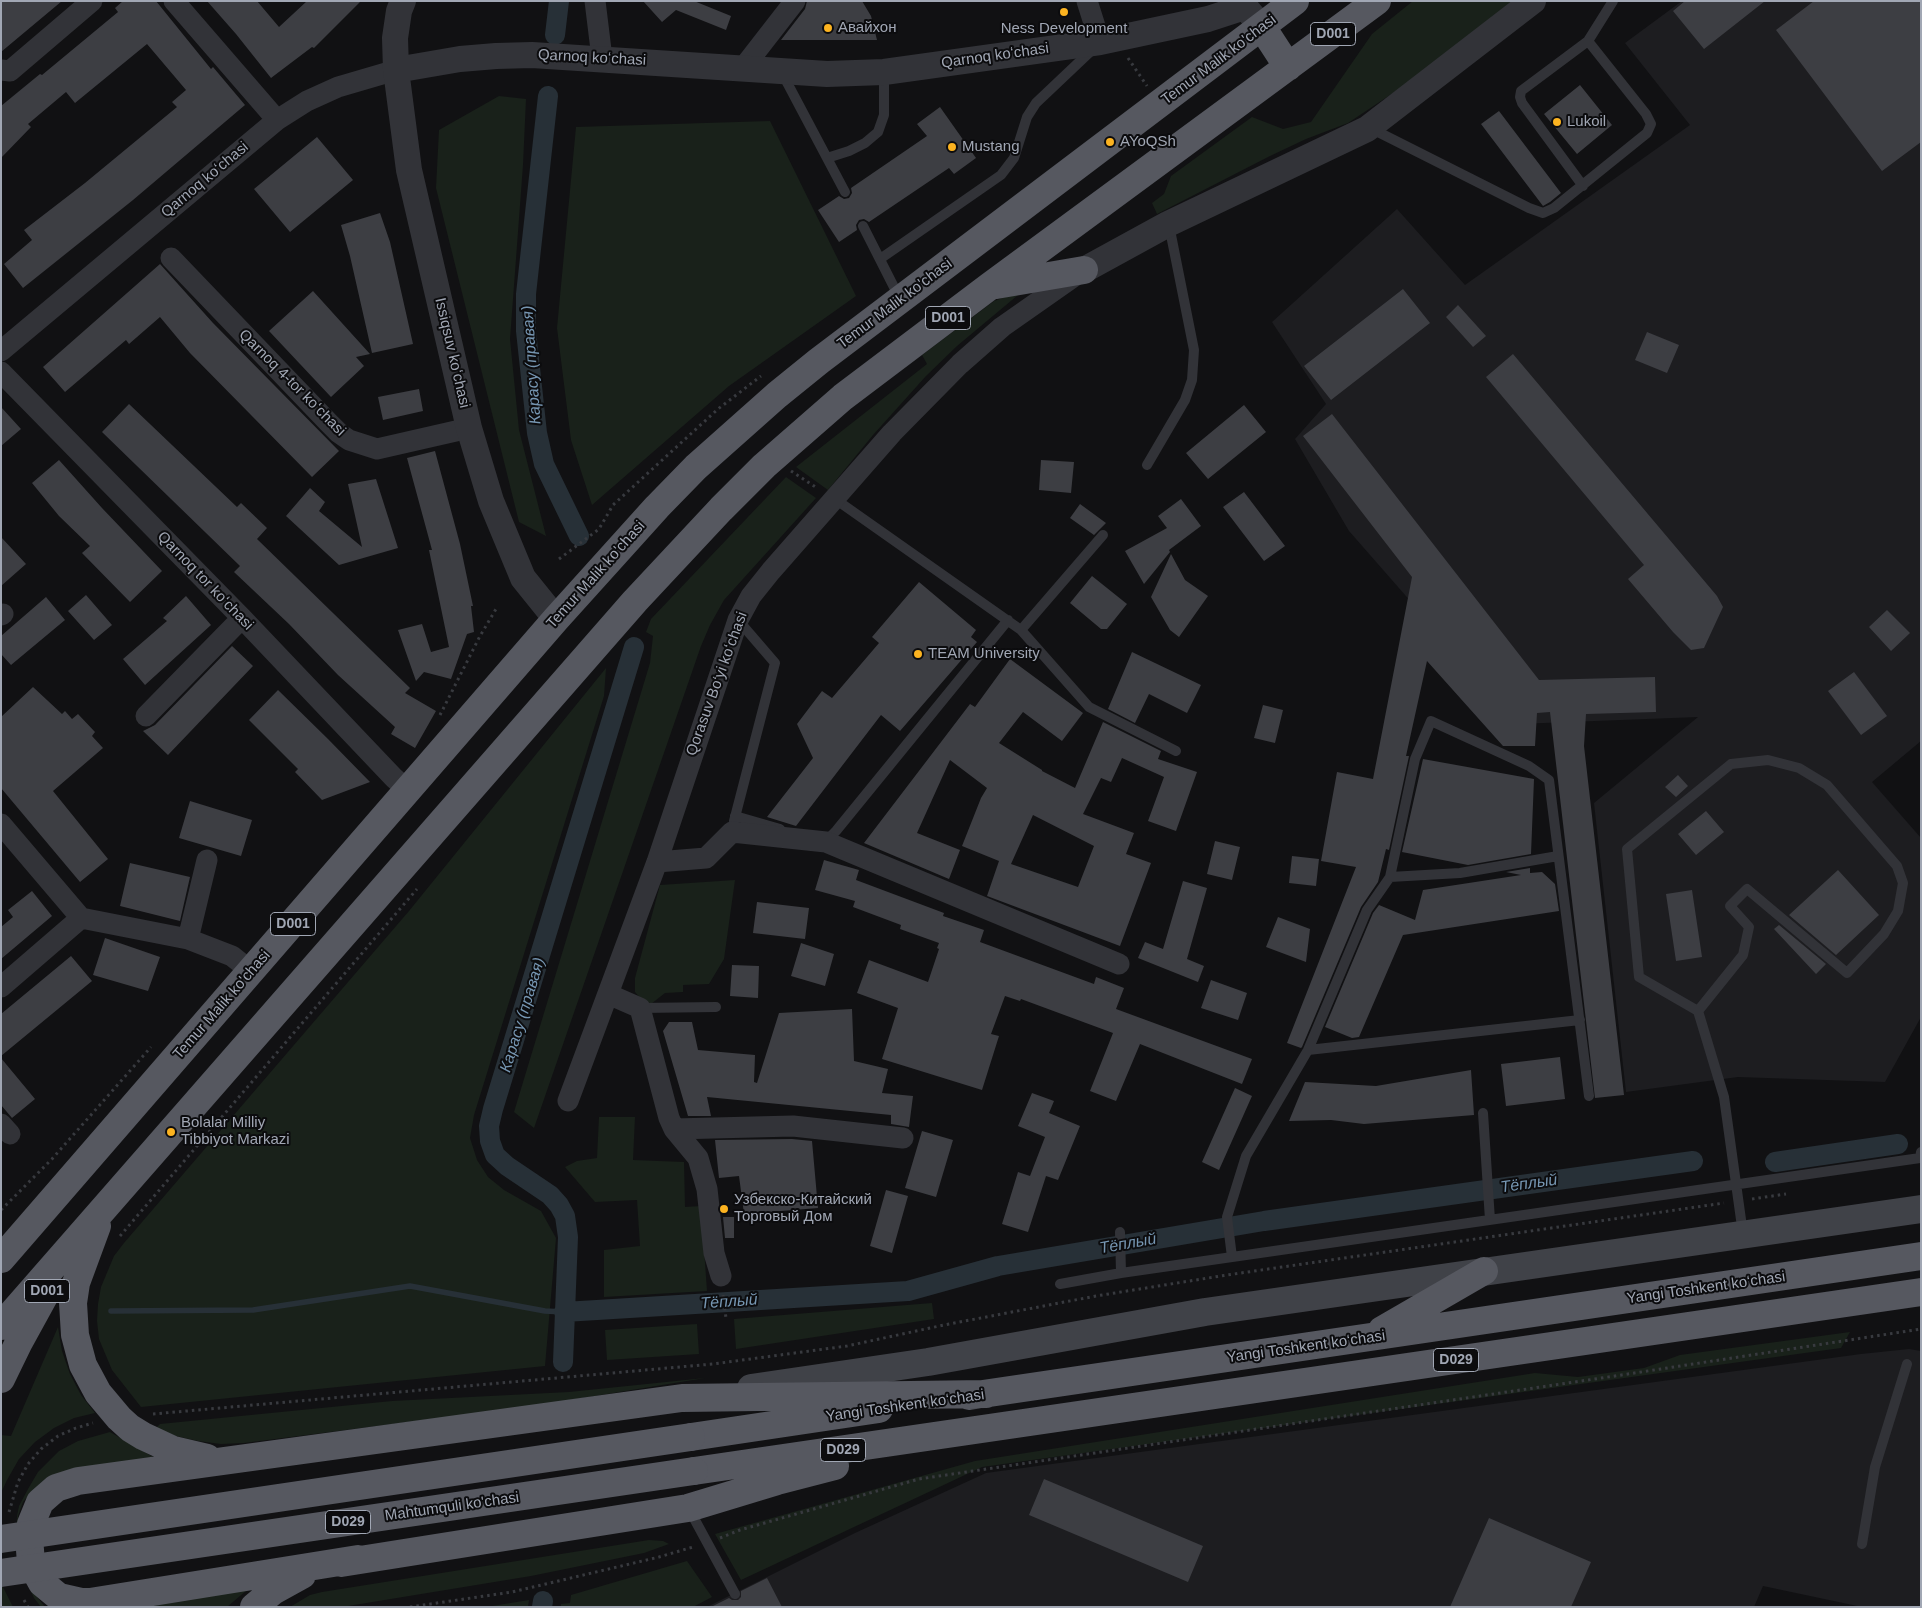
<!DOCTYPE html>
<meta charset="utf-8">
<style>
body{margin:0}
#map{position:relative;width:1922px;height:1608px;overflow:hidden;background:#111113;font-family:Helvetica,sans-serif}
canvas{display:block}
.frame{position:absolute;inset:0;border:2px solid #a1a7b4;pointer-events:none}
</style>
<div id="map">
<canvas width="1922" height="1608"></canvas>
<div class="frame"></div>
</div>
<script>
const c = document.querySelector('canvas').getContext('2d');
c.lineJoin = 'round';
function paint(path, color) {
  c.fillStyle = color;
  c.fill(path, 'evenodd');
}
function toPath(rows) {
  const path = new Path2D();
  for (const r of rows) {
    path.moveTo(r[0], r[1]);
    for (let i = 2; i < r.length; i += 2) path.lineTo(r[i], r[i + 1]);
  }
  return path;
}
function trace(path, color, width, dash) {
  c.strokeStyle = color;
  c.lineWidth = width;
  c.lineCap = dash ? 'butt' : 'round';
  c.setLineDash(dash || []);
  c.stroke(path);
}
function label(font, color, halo, rows, align = 'center') {
  c.font = font + ' Helvetica,sans-serif';
  c.lineWidth = 4;
  c.setLineDash([]);
  c.textBaseline = 'middle';
  c.strokeStyle = halo;
  c.fillStyle = color;
  for (const [text, x, y, turn = 0] of rows) {
    c.save();
    c.translate(x, y);
    c.rotate((+turn || 0) * Math.PI / 180);
    c.textAlign = isNaN(turn) ? turn : align;
    if (halo) c.strokeText(text, 0, 0);
    c.fillText(text, 0, 0);
    c.restore();
  }
}
paint(toPath([
 [1682,1,1921,1,1921,741,1872,782,1921,838,1921,1017,1885,1082,1738,1077,1626,1092,1594,803,1698,717,1518,724,1349,531,1295,439,1326,404,1272,322,1397,209,1465,285,1690,125,1625,43],
 [1909,1349,1921,1351,1921,1607,1862,1607,1763,1586,1754,1607,707,1607,855,1533,986,1473,1861,1354]
]), '#1d1d20');
paint(toPath([
 [1413,1,1515,1,1399,89,1348,123,1306,139,1270,156,1157,214,1152,203,1164,194,1171,176,1252,117,1283,129,1311,122,1372,34],
 [499,96,526,99,523,165,510,339,519,430,546,536,519,522,436,188,439,130],
 [770,121,856,296,729,386,592,505,571,440,557,328,576,127],
 [1024,290,957,346,926,376,873,435,828,490,796,467,927,364,922,355,994,301],
 [786,477,816,498,724,600,710,625,701,646,534,1128,514,1112,650,663,653,636,646,632,651,619],
 [606,668,604,696,474,1115,470,1138,477,1160,488,1177,504,1190,541,1211,556,1238,545,1366,141,1407,112,1370,99,1339,97,1321,98,1304,101,1287,114,1256,124,1243,409,911],
 [735,880,724,959,709,984,683,985,683,992,665,993,651,1004,643,1001,635,992,635,978,660,885],
 [599,1117,635,1117,633,1160,684,1162,685,1207,701,1206,707,1291,604,1297,604,1250,640,1246,637,1200,595,1202,565,1167,577,1161,597,1158],
 [932,1303,934,1319,736,1349,734,1319],
 [697,1324,699,1354,607,1360,605,1330],
 [58,1327,62,1351,70,1374,81,1395,95,1413,74,1418,54,1428,35,1442,19,1459,7,1480,1,1493,1,1435,11,1436],
 [1850,1332,1841,1348,982,1467,741,1580,715,1534,975,1461,1535,1373,1578,1377,1644,1368,1680,1355],
 [705,1378,534,1406,244,1443,221,1444,198,1441,176,1436,156,1428,160,1424,392,1401,569,1392],
 [110,1432,160,1461,29,1495,23,1502,18,1516,16,1536,30,1588,45,1607,41,1607,34,1598,25,1578,16,1536,17,1516,19,1506,28,1489,38,1472,59,1451,78,1441],
 [649,1540,663,1541,669,1544,644,1553,531,1576,342,1607,290,1607,310,1595,322,1592],
 [687,1561,712,1597,693,1607,561,1607,561,1604,570,1603,571,1595],
 [1,1583,13,1607,1,1607],
 [247,1590,227,1607,133,1607],
 [529,1600,528,1607,486,1607]
]), '#19211a');
trace(toPath([
 [111,1311,253,1310,410,1286,545,1311,564,1312]
]), '#273037', 5.5);
trace(toPath([
 [555,35,559,1],
 [548,96,526,294,526,331,537,433,544,464,579,536],
 [1775,1162,1898,1144],
 [564,1312,908,1291,998,1266,1264,1221,1693,1161],
 [563,1362,568,1237,565,1216,559,1205,550,1195,507,1166,495,1155,490,1141,489,1126,493,1109,634,647],
 [542,1607,543,1601]
]), '#273037', 20);
paint(toPath([
 [1,1,62,1,1,52],
 [123,1,156,1,211,69,213,67,245,105,133,200,23,288,4,264,32,240,24,230,85,183,177,107,172,102,186,90,147,44,75,103,66,92,28,124,31,127,1,158,1,106,40,74,42,75,118,12,115,8],
 [207,1,257,1,279,27,307,1,361,1,314,48,312,47,271,78,236,34],
 [643,1,694,1,731,16,726,30,676,10,662,22],
 [807,1,862,1,871,16,877,40,781,40,805,9],
 [1685,1,1765,1,1704,49,1673,11],
 [1814,1,1921,1,1921,142,1882,171,1776,30],
 [1580,85,1612,125,1577,154,1544,114],
 [940,107,976,158,954,174,949,168,869,222,864,219,859,220,856,225,857,230,839,242,818,210,839,196,844,199,849,198,852,193,851,188,927,136,917,124],
 [1499,111,1561,193,1550,202,1543,206,1481,124],
 [317,137,353,180,290,232,254,189],
 [380,213,390,242,413,344,372,353,350,256,341,225],
 [160,264,213,323,339,451,312,477,190,353,160,317,129,344,126,340,65,392,43,367],
 [1403,289,1430,323,1331,400,1304,366],
 [313,291,370,354,356,357,364,366,331,397,269,331],
 [1458,305,1486,336,1473,347,1446,317],
 [1647,332,1679,345,1667,373,1635,360],
 [1513,354,1717,596,1723,607,1704,648,1691,650,1673,632,1628,579,1644,565,1486,377],
 [419,389,423,411,383,420,378,397],
 [129,404,237,507,241,503,267,528,257,539,410,688,405,693,436,711,415,748,391,734,395,727,338,675,289,624,234,572,240,566,102,432],
 [1244,405,1266,432,1208,479,1186,453],
 [1,407,21,429,1,446],
 [1332,414,1539,680,1655,677,1656,712,1586,714,1584,746,1624,1095,1595,1098,1550,712,1537,713,1535,746,1503,746,1427,661,1406,756,1409,756,1389,850,1386,849,1378,882,1361,907,1302,1047,1301,1048,1287,1043,1356,867,1321,861,1337,772,1373,779,1412,577,1303,436],
 [435,451,460,544,473,606,471,606,474,632,467,634,451,679,424,672,416,681,398,630,422,624,431,652,449,647,429,550,432,550,407,458],
 [59,460,102,508,162,571,130,602,82,553,90,546,59,516,32,483],
 [1041,460,1074,462,1071,493,1039,490],
 [376,479,398,548,339,565,286,516,310,488,325,502,319,511,362,547,348,484],
 [1244,492,1285,546,1264,561,1223,507],
 [1181,499,1201,526,1169,550,1170,552,1144,584,1125,551,1167,528,1158,516],
 [1080,504,1106,523,1094,535,1070,518],
 [1,537,26,564,1,586],
 [1171,554,1185,580,1208,596,1179,637,1170,630,1151,597],
 [1092,576,1127,604,1107,629,1101,629,1070,603],
 [919,582,976,630,971,637,977,642,900,731,881,715,796,826,767,817,813,758,797,724,822,691,832,698,879,643,872,637],
 [86,595,112,625,94,640,68,611],
 [186,596,211,625,145,685,123,659,167,621,163,618],
 [46,597,65,620,11,665,1,654,1,636],
 [1887,610,1910,633,1891,651,1869,627],
 [232,646,253,666,168,755,143,731,155,725],
 [1132,652,1201,685,1187,713,1149,694,1135,723,1108,709],
 [1010,659,1083,713,1062,741,1023,712,999,743,1042,770,1042,771,1075,788,1103,722,1161,751,1158,759,1197,772,1176,831,1148,821,1164,777,1122,758,1111,782,1101,778,1083,814,1134,833,1126,854,1151,863,1120,946,987,896,999,861,962,846,981,798,987,788,950,760,917,833,960,850,949,879,864,843,970,704,975,707],
 [1033,815,1094,846,1078,887,1011,864],
 [1854,672,1887,716,1861,735,1828,691],
 [33,687,62,714,65,711,72,719,78,714,95,732,92,736,103,748,53,791,108,859,80,882,1,788,1,717],
 [278,690,328,739,370,782,322,800,295,772,298,769,249,720],
 [1263,705,1283,710,1275,743,1254,738],
 [1423,759,1534,779,1531,854,1468,865,1402,852],
 [1678,775,1688,786,1676,797,1665,787],
 [190,801,252,820,241,856,179,838],
 [1706,811,1724,832,1696,855,1678,834],
 [1215,841,1240,847,1232,880,1207,874],
 [1292,856,1319,859,1316,886,1289,883],
 [824,860,859,870,856,880,944,913,943,916,984,930,980,942,1094,984,1096,977,1124,988,1116,1009,1252,1059,1242,1084,1140,1044,1116,1101,1090,1091,1113,1033,1021,999,1020,1001,1005,996,991,1034,999,1036,982,1090,882,1059,898,1008,857,993,869,960,928,982,939,949,937,948,939,943,900,929,901,925,853,907,855,901,815,890],
 [130,863,190,877,180,921,120,906],
 [1530,868,1530,873,1542,872,1555,884,1559,911,1403,935,1359,1037,1352,1038,1325,1027,1373,913,1379,905,1415,920,1423,890,1521,875,1506,872],
 [1838,870,1879,915,1836,955,1789,915],
 [1183,881,1207,888,1187,959,1204,966,1198,982,1138,958,1145,942,1163,949],
 [1692,890,1702,957,1676,961,1666,894],
 [32,891,52,916,1,959,1,927,13,917,8,910],
 [757,902,809,908,805,939,753,933],
 [1278,917,1310,929,1306,962,1266,947],
 [1779,925,1826,964,1816,974,1774,929],
 [105,938,160,957,148,991,93,975],
 [801,943,834,954,825,986,791,976],
 [71,956,92,981,1,1056,1,1014],
 [732,965,759,966,758,998,730,996],
 [1211,980,1247,993,1238,1020,1201,1008],
 [852,1009,854,1061,888,1069,882,1093,913,1096,909,1127,891,1124,891,1115,707,1097,711,1116,688,1116,663,1031,669,1022,692,1022,698,1050,755,1055,754,1082,757,1083,779,1013],
 [1560,1057,1565,1099,1506,1106,1501,1064],
 [1,1058,35,1099,12,1118,1,1105],
 [1471,1070,1474,1115,1364,1124,1331,1120,1289,1121,1305,1082,1376,1086],
 [1235,1088,1252,1096,1219,1170,1202,1162],
 [1032,1093,1054,1101,1049,1113,1080,1126,1058,1180,1046,1176,1028,1232,1002,1224,1018,1172,1030,1176,1045,1137,1018,1126],
 [922,1131,953,1140,936,1197,905,1188],
 [792,1139,812,1141,818,1208,744,1214,739,1176,719,1178,715,1140],
 [886,1190,908,1196,892,1253,870,1246],
 [723,1217,734,1217,734,1238,725,1238],
 [1044,1479,1203,1546,1188,1582,1029,1515],
 [1489,1518,1591,1562,1571,1607,1450,1607],
 [767,1578,782,1607,711,1607,729,1598,732,1600,738,1600,741,1597,741,1591]
]), '#3d3e43');
trace(toPath([
 [1128,58,1147,86],
 [791,471,817,488],
 [559,559,599,529,613,505,718,409,761,376],
 [440,715,480,636,496,609],
 [1752,1199,1786,1194],
 [1,1210,52,1159,151,1047],
 [120,1236,417,889],
 [723,1295,726,1318],
 [153,1414,713,1364,847,1346,944,1325,1096,1296,1227,1275,1724,1203],
 [9,1512,18,1482,28,1464,41,1449,58,1436,76,1428,93,1423],
 [720,1538,740,1530,919,1479,1615,1376,1921,1329],
 [24,1600,28,1607],
 [410,1607,512,1592,659,1557,693,1547]
]), '#383a3f', 3, [2.5, 4]);
trace(toPath([
 [782,73,845,192],
 [1370,130,1378,132,1529,208,1543,213,1554,208,1647,133,1651,124,1646,114,1588,41,1613,1],
 [827,158,849,151,865,143,878,132,884,115,884,72],
 [1583,186,1522,103,1520,97,1521,91,1588,41],
 [863,226,900,299],
 [880,259,1001,175,1014,158,1027,117,1036,103,1093,49],
 [1147,465,1185,400,1192,380,1194,350,1169,225],
 [835,499,1021,630,1089,707,1176,751],
 [1021,630,1103,535],
 [735,816,780,829],
 [734,821,775,663,738,620],
 [825,842,836,831,1008,620],
 [1390,877,1460,873,1558,856],
 [640,1008,716,1007],
 [1698,1011,1743,955,1749,927,1730,906,1747,889,1847,973,1884,934,1898,911,1903,883,1897,866,1827,785,1799,768,1768,760,1731,764,1627,849,1639,977,1698,1011,1724,1097,1743,1234],
 [1308,1050,1580,1020],
 [1483,1113,1490,1220],
 [1120,1232,1121,1273],
 [1232,1257,1227,1217,1246,1156,1308,1050,1367,910,1390,877,1415,759,1431,721,1529,766,1549,780,1589,1096],
 [1060,1284,1121,1273,1920,1158,1921,1152],
 [689,1509,735,1594],
 [1862,1544,1875,1467,1907,1364]
]), '#323338', 10);
trace(toPath([
 [174,1,277,120],
 [595,1,602,58],
 [1087,1,1100,42],
 [743,68,795,1],
 [1,70,10,71,92,1],
 [171,258,329,423,339,433,349,440,377,449,469,428],
 [1,351,277,120,307,101,338,87,396,70],
 [1,372,242,618,394,778,409,791],
 [1,615,3,614],
 [146,716,242,618],
 [1,824,81,918,188,939,232,956,252,972],
 [657,862,706,858,732,832,826,842,1119,964],
 [188,939,207,860],
 [1,987,81,918],
 [608,994,640,1008,669,1118,674,1129,698,1158,707,1189,714,1253,721,1276],
 [568,1101,657,862,738,620,751,596,771,571,892,433,960,364,1002,327,1079,273],
 [1,1124,10,1134],
 [674,1129,793,1126,903,1138]
]), '#323338', 21);
trace(toPath([
 [403,1,399,11,395,38,396,70,409,170,469,428,491,501,523,578,556,619],
 [396,70,460,59,496,56,532,55,827,74,884,72,1100,42,1208,19,1245,7,1262,27],
 [1084,270,1168,224,1367,129,1533,1]
]), '#323338', 26);
trace(toPath([
 [751,1388,928,1362,1205,1312,1921,1209]
]), '#404248', 28);
trace(toPath([
 [1262,27,1288,67],
 [996,285,1084,270],
 [97,1226,76,1283,73,1303,75,1335,83,1365,98,1393,119,1418,130,1428,143,1436,173,1450,207,1458],
 [1,1259,556,619,657,507,696,467,777,395,819,361,1295,1],
 [1,1326,635,601,721,509,764,466,843,397,990,286,1377,1],
 [1382,1330,1484,1271],
 [1,1379,19,1342,47,1291],
 [969,1396,1921,1256],
 [691,1437,879,1409],
 [694,1471,1921,1292],
 [358,1559,90,1602,81,1602,59,1597,42,1583,31,1563,29,1537,31,1524,40,1502,56,1488,78,1481,682,1398,986,1394],
 [341,1563,688,1508,777,1481,835,1466],
 [254,1607,273,1591,302,1575]
]), '#565860', 28);
trace(toPath([
 [1,1539,691,1437],
 [1,1573,694,1471]
]), '#565860', 28);
for (const [x, y, r, color] of [
 [1064,12,5,"#fcb320"],
 [828,28,5,"#fcb320"],
 [1557,122,5,"#fcb320"],
 [1110,142,5,"#fcb320"],
 [952,147,5,"#fcb320"],
 [918,654,5,"#fcb320"],
 [171,1132,5,"#fcb320"],
 [724,1209,5,"#fcb320"]
]) {
  const dot = new Path2D();
  dot.arc(x, y, r, 0, 2 * Math.PI);
  c.fillStyle = color;
  c.fill(dot);
  trace(dot, '#0c0c0e', 2);
}
for (const [x, y, w] of [
 [1333,34,45],
 [948,318,45],
 [293,924,45],
 [47,1291,45],
 [1456,1360,45],
 [843,1450,45],
 [348,1522,45]
]) {
  const box = new Path2D();
  box.roundRect(x - w / 2, y - 11.5, w, 23, 4);
  c.fillStyle = '#0c0c0e';
  c.fill(box);
  trace(box, '#a1a7b4', 1);
}
label('bold 14px', '#a1a7b4', null, [
 ["D001",1333,34],
 ["D001",948,318],
 ["D001",293,924],
 ["D001",47,1291],
 ["D029",1456,1360],
 ["D029",843,1450],
 ["D029",348,1522]
]);
label('15px', '#a1a7b4', '#0c0c0e', [
 ["Авайхон",838,28],
 ["Ness Development",1064,29,"center"],
 ["Lukoil",1567,122],
 ["AYoQSh",1120,142],
 ["Mustang",962,147],
 ["TEAM University",928,654],
 ["Bolalar Milliy",181,1123],
 ["Tibbiyot Markazi",181,1140],
 ["Узбекско-Китайский",734,1200],
 ["Торговый Дом",734,1217]
], 'left');
label('15px', '#a1a7b4', '#0c0c0e', [
 ["Qarnoq koʻchasi",995,56,-8],
 ["Qarnoq koʻchasi",592,58,3],
 ["Temur Malik ko'chasi",1219,60,-37],
 ["Qarnoq koʻchasi",205,180,-40],
 ["Temur Malik ko'chasi",895,304,-37],
 ["Issiqsuv koʻchasi",452,353,77],
 ["Qarnoq 4-tor koʻchasi",292,383,45],
 ["Temur Malik ko'chasi",596,575,-48],
 ["Qarnoq tor koʻchasi",205,581,46],
 ["Qorasuv Bo‘yi koʻchasi",717,684,-70],
 ["Temur Malik ko'chasi",222,1005,-49],
 ["Yangi Toshkent ko‘chasi",1706,1288,-8],
 ["Yangi Toshkent ko‘chasi",1306,1347,-8],
 ["Yangi Toshkent ko‘chasi",905,1406,-8],
 ["Mahtumquli ko'chasi",452,1507,-8]
]);
label('italic 16px', '#7696b2', '#0c0c0e', [
 ["Карасу (правая)",532,365,-94],
 ["Карасу (правая)",523,1015,-73],
 ["Тёплый",1529,1184,-8],
 ["Тёплый",1128,1244,-10],
 ["Тёплый",729,1302,-4]
]);
</script>
